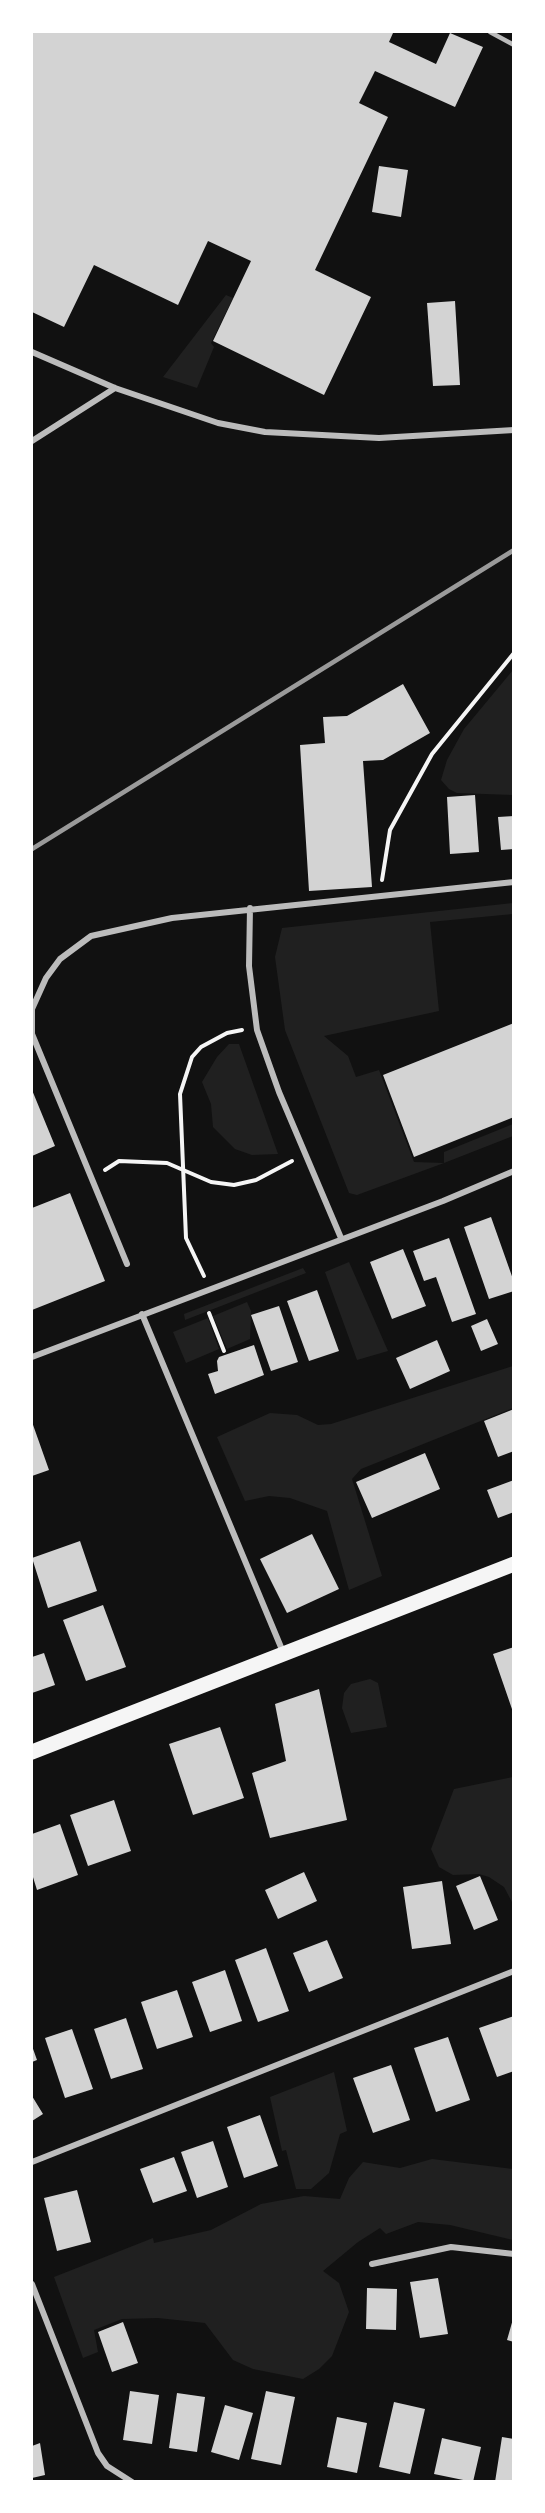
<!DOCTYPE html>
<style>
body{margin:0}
#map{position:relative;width:545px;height:2513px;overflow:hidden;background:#111;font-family:Montserrat,sans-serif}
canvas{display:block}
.frame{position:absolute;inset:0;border:33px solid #fff;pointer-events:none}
</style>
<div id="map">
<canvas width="545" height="2513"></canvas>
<div class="frame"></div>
</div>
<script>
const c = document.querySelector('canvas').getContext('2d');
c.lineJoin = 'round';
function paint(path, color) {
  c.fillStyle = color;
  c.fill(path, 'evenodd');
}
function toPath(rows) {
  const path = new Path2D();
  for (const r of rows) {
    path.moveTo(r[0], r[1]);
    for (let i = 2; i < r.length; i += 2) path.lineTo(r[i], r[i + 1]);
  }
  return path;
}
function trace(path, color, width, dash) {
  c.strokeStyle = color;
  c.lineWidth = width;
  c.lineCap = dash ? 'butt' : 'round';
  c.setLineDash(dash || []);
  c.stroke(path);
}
paint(toPath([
 [226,295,233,298,211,343,214,347,197,388,163,377],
 [513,670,513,795,457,793,449,789,441,780,447,760,464,729],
 [513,903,513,914,430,922,439,1011,324,1036,348,1056,356,1077,379,1070,414,1162,444,1163,444,1152,513,1124,513,1136,444,1163,357,1195,349,1193,285,1030,275,957,282,928],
 [229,1044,239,1044,278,1154,252,1155,235,1149,213,1127,211,1104,202,1082,217,1057],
 [349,1262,388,1351,357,1360,325,1272],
 [303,1268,306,1273,185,1320,184,1314],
 [247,1302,251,1311,250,1339,227,1349,213,1316],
 [208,1318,219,1349,186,1363,173,1332],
 [513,1366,513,1408,361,1469,352,1479,382,1576,349,1590,327,1511,290,1498,269,1496,245,1501,217,1437,270,1413,297,1415,318,1425,331,1424],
 [370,1679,378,1683,387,1727,351,1733,342,1708,344,1693,351,1684],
 [513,1777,514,1777,513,1904,504,1887,489,1877,479,1874,453,1875,439,1867,431,1849,454,1789],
 [334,2072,347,2131,340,2134,329,2173,311,2189,296,2189,286,2150,282,2151,270,2097],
 [432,2159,513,2169,513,2240,450,2225,418,2222,386,2234,380,2228,358,2242,323,2271,339,2283,349,2312,332,2356,319,2369,303,2379,253,2369,233,2360,205,2323,158,2318,122,2319,94,2330,98,2352,83,2358,54,2277,153,2238,154,2243,211,2230,261,2204,304,2196,340,2199,349,2178,363,2162,400,2168]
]), '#202020');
paint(toPath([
 [32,32,389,32,393,33,389,42,436,64,450,33,483,47,455,107,375,71,359,103,388,117,315,270,371,297,324,395,213,341,251,261,208,241,178,305,94,265,64,327,32,312],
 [379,166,408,170,401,217,372,212],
 [455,301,460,385,433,386,427,303],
 [403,684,430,733,383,760,363,761,372,887,309,891,300,745,325,743,323,717,347,716],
 [475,795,479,852,450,854,447,797],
 [514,816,514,849,501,850,498,817],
 [514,1023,514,1117,414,1157,383,1075],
 [32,1090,55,1146,32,1156],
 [70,1193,105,1281,32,1310,32,1208],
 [491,1217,514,1282,514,1291,489,1299,464,1227],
 [449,1238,476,1314,452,1322,436,1277,424,1281,413,1251],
 [403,1249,426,1306,392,1319,370,1262],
 [317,1290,339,1351,309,1361,287,1301],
 [279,1306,298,1362,271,1371,251,1315],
 [487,1319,498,1344,481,1351,471,1326],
 [437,1340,450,1371,410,1389,396,1358],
 [254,1345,264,1375,215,1394,208,1374,218,1371,217,1361,219,1357],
 [514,1409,514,1451,498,1457,484,1421],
 [32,1422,49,1470,32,1476],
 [425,1453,440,1489,372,1518,356,1482],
 [514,1480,514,1512,498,1518,487,1490],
 [312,1534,339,1589,287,1613,260,1559],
 [80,1541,97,1591,48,1608,32,1558],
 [103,1605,126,1667,86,1681,63,1620],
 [514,1647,514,1712,513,1712,493,1654],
 [44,1653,55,1685,32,1693,32,1657],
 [319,1689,347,1820,270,1838,252,1773,286,1761,275,1704],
 [220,1727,244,1798,193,1815,169,1744],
 [114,1800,131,1851,88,1866,70,1815],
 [60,1824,78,1875,37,1890,32,1874,32,1834],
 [304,1872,317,1901,278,1919,265,1890],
 [480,1876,498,1920,474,1930,456,1886],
 [442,1881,451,1944,412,1949,403,1887],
 [327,1940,343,1978,309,1992,293,1953],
 [266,1948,289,2011,258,2022,235,1960],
 [225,1970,242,2021,210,2032,192,1982],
 [177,1990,193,2037,157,2049,141,2002],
 [514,2016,514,2071,497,2077,479,2028],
 [126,2018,143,2069,111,2079,94,2029],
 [72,2029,93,2089,65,2098,45,2038],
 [448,2037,470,2100,436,2112,414,2048],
 [32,2046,37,2060,32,2062],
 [391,2065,410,2120,373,2133,353,2078],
 [32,2096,43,2114,32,2121],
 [260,2115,278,2166,244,2178,227,2127],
 [213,2141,228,2187,197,2198,181,2152],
 [174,2157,187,2191,153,2203,140,2169],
 [77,2190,91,2242,57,2251,44,2198],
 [438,2278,448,2334,420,2338,410,2282],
 [367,2288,397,2289,396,2330,366,2329],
 [513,2319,514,2319,514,2342,507,2340],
 [123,2322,138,2363,112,2372,98,2332],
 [130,2391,159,2395,152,2444,123,2440],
 [266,2391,295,2397,281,2465,251,2459],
 [177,2393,205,2397,197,2452,169,2448],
 [394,2402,425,2409,410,2474,379,2467],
 [225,2405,253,2413,239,2460,211,2452],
 [337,2417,367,2423,357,2473,327,2467],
 [502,2437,514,2439,514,2482,495,2482],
 [442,2438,481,2447,473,2482,434,2474],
 [40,2443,45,2475,32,2478,32,2446]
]), '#d3d3d3');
trace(toPath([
 [382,880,390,830,432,754,514,653],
 [105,1170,119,1161,167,1163,211,1182,234,1185,256,1180,292,1161],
 [204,1276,186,1238,180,1094,192,1057,201,1047,227,1033,242,1030],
 [209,1313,224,1351]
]), '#f5f5f5', 4);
trace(toPath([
 [490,32,514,45]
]), '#bcbcbc', 4.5);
trace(toPath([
 [32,352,115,388,218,423,265,432,379,438,514,430],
 [32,441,115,388],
 [250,908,249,966,257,1030,279,1092,341,1238],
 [127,1264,32,1034,32,1009,46,978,60,959,91,936,172,918,514,882],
 [142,1314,283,1652],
 [32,1357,443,1201,514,1171],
 [32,2162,514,1971],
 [372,2264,451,2247,514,2254],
 [32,2284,98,2453,107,2466,132,2482]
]), '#bcbcbc', 6);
trace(toPath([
 [32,1752,514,1564]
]), '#f5f5f5', 15);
trace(toPath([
 [32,849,514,550]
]), '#9a9a9a', 4.5);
</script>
